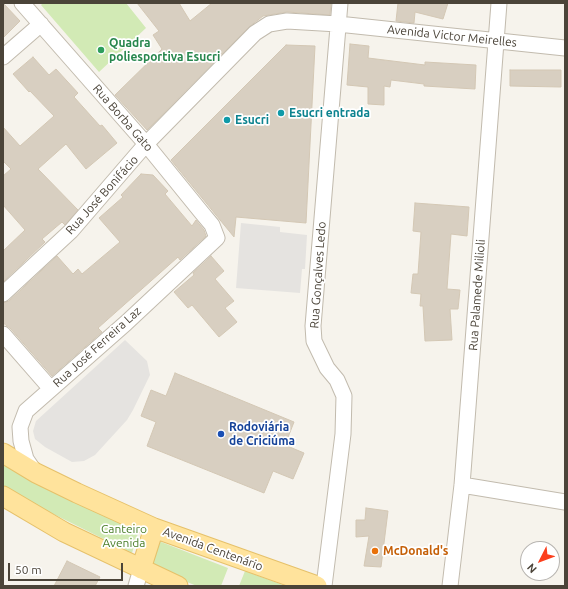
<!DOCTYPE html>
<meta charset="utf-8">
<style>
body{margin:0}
#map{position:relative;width:568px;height:589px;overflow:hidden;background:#f6f3ec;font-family:Ubuntu,sans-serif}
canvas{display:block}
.frame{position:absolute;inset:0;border:4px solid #4b4439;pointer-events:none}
.north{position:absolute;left:520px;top:541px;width:40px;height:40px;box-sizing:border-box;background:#fff;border:1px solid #b7b4b0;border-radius:50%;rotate:228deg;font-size:11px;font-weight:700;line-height:16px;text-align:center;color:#4b4439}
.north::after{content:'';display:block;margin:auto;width:14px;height:18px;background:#fc3f1d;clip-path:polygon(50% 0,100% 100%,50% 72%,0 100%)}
.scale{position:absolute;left:8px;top:563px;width:115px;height:18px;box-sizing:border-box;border:2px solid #4b4439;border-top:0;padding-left:5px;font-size:12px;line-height:14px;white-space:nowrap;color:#4b4439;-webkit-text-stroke:3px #fff;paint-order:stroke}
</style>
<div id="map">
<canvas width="568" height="589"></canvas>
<div class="frame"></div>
<div class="north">N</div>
<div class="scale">50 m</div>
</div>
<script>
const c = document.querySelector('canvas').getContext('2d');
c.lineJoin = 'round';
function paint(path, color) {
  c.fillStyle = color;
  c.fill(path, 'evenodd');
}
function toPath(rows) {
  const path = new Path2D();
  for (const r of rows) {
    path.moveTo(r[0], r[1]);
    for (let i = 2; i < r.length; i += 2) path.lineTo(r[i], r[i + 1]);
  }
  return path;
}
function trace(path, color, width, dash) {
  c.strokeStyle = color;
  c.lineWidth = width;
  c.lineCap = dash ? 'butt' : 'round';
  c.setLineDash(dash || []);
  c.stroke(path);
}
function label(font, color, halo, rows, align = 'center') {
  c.font = font + ' Ubuntu,sans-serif';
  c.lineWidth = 3.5;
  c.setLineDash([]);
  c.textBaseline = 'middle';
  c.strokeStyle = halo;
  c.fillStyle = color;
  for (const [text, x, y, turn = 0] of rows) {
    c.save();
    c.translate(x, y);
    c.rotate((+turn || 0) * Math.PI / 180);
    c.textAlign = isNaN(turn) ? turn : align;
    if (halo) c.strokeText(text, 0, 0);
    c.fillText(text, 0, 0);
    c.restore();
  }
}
paint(toPath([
 [43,3,126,3,146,28,99,72,41,5],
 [3,460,139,530,132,553,21,498,3,488],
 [156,540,228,568,221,586,197,586,149,567],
 [245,571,286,586,239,586]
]), '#d2eab5');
paint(toPath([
 [241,223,280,227,280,232,307,235,305,269,302,269,300,293,236,288],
 [125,340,147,361,150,375,133,410,127,420,95,455,84,461,72,462,45,447,35,439,33,431,36,421]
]), '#e5e3e0');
const building = toPath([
 [3,3,20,21,3,38,3,3],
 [137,3,179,3,190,21,212,3,331,3,330,15,287,12,263,16,249,27,147,130,115,95,162,49,153,35,159,31,137,3],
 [398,3,448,3,443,19,415,12,414,23,396,21,398,3],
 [350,44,369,46,368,58,425,65,425,62,476,65,475,89,424,86,424,84,391,80,390,87,384,86,384,105,368,104,368,87,347,85,350,44],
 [286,45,315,46,306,223,236,217,234,237,171,160,286,45],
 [33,57,49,75,56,69,78,93,74,97,100,126,102,125,117,143,86,169,66,144,38,169,78,210,65,225,62,222,42,239,45,242,3,282,3,251,25,230,3,205,3,176,11,169,3,161,3,127,20,146,54,116,30,91,29,92,13,74,33,57],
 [510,70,561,70,561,87,510,86,510,70],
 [141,174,153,175,168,191,165,194,192,226,196,220,204,230,206,236,180,260,178,257,98,328,102,332,52,376,10,328,3,323,3,303,9,301,57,256,73,274,78,269,82,274,120,242,99,218,123,197,121,195,141,174],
 [415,203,469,207,467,236,451,234,447,289,460,290,458,309,450,309,452,340,425,341,423,306,420,306,421,294,411,293,413,274,418,274,421,232,413,231,415,203],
 [211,256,224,271,215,279,234,301,225,308,237,322,219,337,192,305,188,308,174,292,194,275,193,273,211,256],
 [175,373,294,422,285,445,304,453,293,479,273,471,264,493,147,446,156,422,141,416,151,390,166,396,175,373],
 [366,508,388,511,381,567,364,566,369,536,356,537,356,520,365,520,366,508],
 [67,561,100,577,95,586,54,586,67,561]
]);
paint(building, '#d8cfc1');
trace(building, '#d3c7b4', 1);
const minor = toPath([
 [22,3,146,144,202,213,212,225,217,238,126,323,26,411,20,427,21,441,26,459,35,472],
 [3,57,41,24],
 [3,294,71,231,146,144,255,33,269,24,287,21,338,24,565,48],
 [3,334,51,389],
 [462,485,565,502],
 [136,586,141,569],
 [324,586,343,434,344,396,337,380,327,368,314,341,313,326,340,3],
 [450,586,462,485,499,3]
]);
const major = toPath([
 [3,453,36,473,77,493,154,528,317,586],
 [3,496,64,532,178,586],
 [141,569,154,528]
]);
trace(minor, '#c2bbae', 17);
trace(major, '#e6c16a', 21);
trace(minor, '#fff', 15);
trace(major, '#ffe39c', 19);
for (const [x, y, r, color] of [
 [101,50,4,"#2e9e5b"],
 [281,113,4,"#0f9aa8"],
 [227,120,4,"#0f9aa8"],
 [221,434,4,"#1a4fb4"],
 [375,551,4,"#e8710a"]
]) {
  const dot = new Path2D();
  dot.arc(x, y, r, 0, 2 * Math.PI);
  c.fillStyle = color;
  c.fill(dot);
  trace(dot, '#fff', 1.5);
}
label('12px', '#4b4439', '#fff', [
 ["Avenida Victor Meirelles",452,36,6],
 ["Rua Borba Gato",123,118,49],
 ["Rua José Bonifácio",102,195,-48],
 ["Rua Gonçalves Ledo",318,275,-86],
 ["Rua Palamede Milioli",477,295,-86],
 ["Rua José Ferreira Laz",97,347,-42],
 ["Avenida Centenário",213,549,20]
]);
label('bold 12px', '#27864d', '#fff', [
 ["Quadra",109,43],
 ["poliesportiva Esucri",109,57]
], 'left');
label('bold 12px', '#0d838f', '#fff', [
 ["Esucri entrada",289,113],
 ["Esucri",235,120]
], 'left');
label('bold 12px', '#164399', '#fff', [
 ["Rodoviária",229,427],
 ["de Criciúma",229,441]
], 'left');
label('12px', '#4a7f2a', '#fff', [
 ["Canteiro",124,529],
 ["Avenida",124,543]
]);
label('bold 12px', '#c56008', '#fff', [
 ["McDonald's",383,551]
], 'left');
</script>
